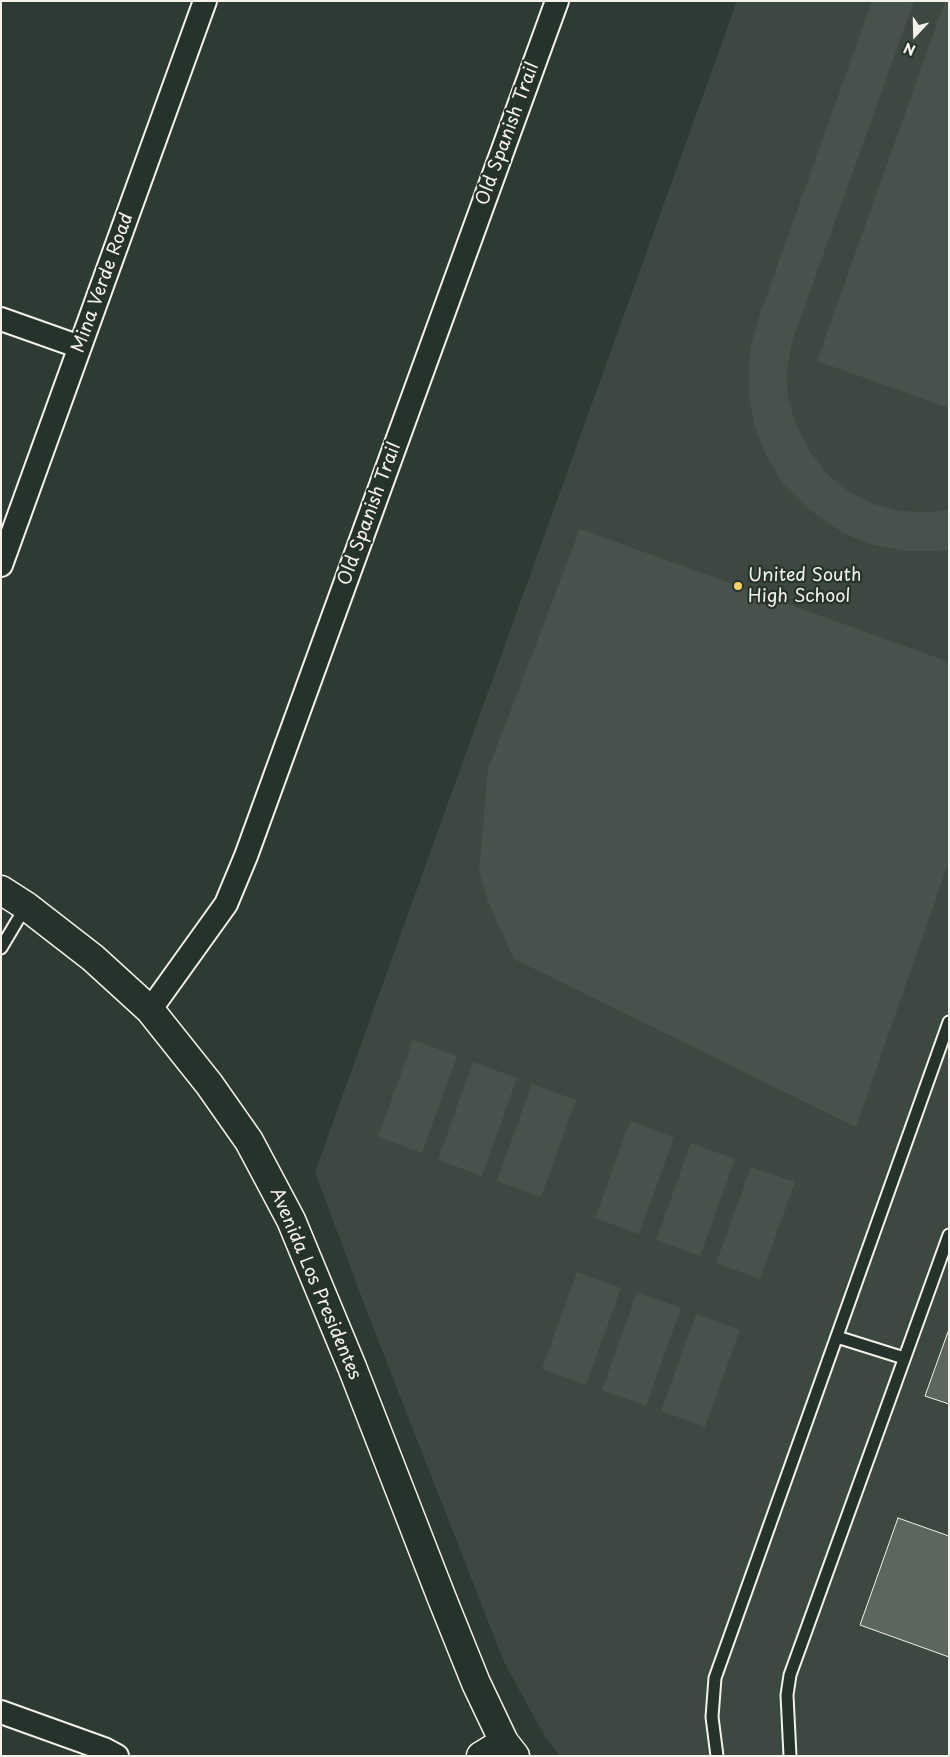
<!DOCTYPE html>
<style>
body{margin:0}
#map{position:relative;width:950px;height:1757px;overflow:hidden;background:#2e3b34;font-family:"Playpen Sans",sans-serif}
canvas{display:block}
.frame{position:absolute;inset:0;border:2px solid #f4f1e8;pointer-events:none}
.north{position:absolute;left:890px;top:10px;width:50px;height:50px;-webkit-text-stroke:4px #26332d;paint-order:stroke;rotate:201deg;font-size:14px;font-weight:700;line-height:20px;text-align:center;color:#f4f1e8}
.north::after{content:'';display:block;margin:auto;width:18px;height:22px;background:#f4f1e8;clip-path:polygon(50% 0,100% 100%,50% 72%,0 100%)}
</style>
<div id="map">
<canvas width="950" height="1757"></canvas>
<div class="frame"></div>
<div class="north">N</div>
</div>
<script>
const c = document.querySelector('canvas').getContext('2d');
c.lineJoin = 'round';
function paint(path, color) {
  c.fillStyle = color;
  c.fill(path, 'evenodd');
}
function toPath(rows) {
  const path = new Path2D();
  for (const r of rows) {
    path.moveTo(r[0], r[1]);
    for (let i = 2; i < r.length; i += 2) path.lineTo(r[i], r[i + 1]);
  }
  return path;
}
function trace(path, color, width, dash) {
  c.strokeStyle = color;
  c.lineWidth = width;
  c.lineCap = dash ? 'butt' : 'round';
  c.setLineDash(dash || []);
  c.stroke(path);
}
function label(font, color, halo, rows, align = 'center') {
  c.font = font + ' "Playpen Sans",sans-serif';
  c.lineWidth = 4.5;
  c.setLineDash([]);
  c.textBaseline = 'middle';
  c.strokeStyle = halo;
  c.fillStyle = color;
  for (const [text, x, y, turn = 0] of rows) {
    c.save();
    c.translate(x, y);
    c.rotate((+turn || 0) * Math.PI / 180);
    c.textAlign = isNaN(turn) ? turn : align;
    if (halo) c.strokeText(text, 0, 0);
    c.fillText(text, 0, 0);
    c.restore();
  }
}
paint(toPath([
 [737,1,949,1,949,1756,560,1756,545,1737,504,1662,369,1317,315,1172]
]), '#3c4841');
paint(toPath([
 [872,1,914,1,793,339,787,369,788,398,796,425,809,450,826,473,848,491,874,504,901,511,930,512,949,510,949,550,939,551,906,551,874,545,843,533,807,508,784,485,767,457,755,427,749,395,749,362,752,341,758,320],
 [945,1,949,1,949,408,817,361],
 [580,529,949,662,949,861,856,1127,514,959,488,901,479,871,488,770],
 [413,1040,457,1056,422,1153,378,1137],
 [473,1062,517,1078,482,1176,438,1160],
 [532,1084,576,1100,541,1197,497,1181],
 [630,1121,674,1137,639,1234,595,1218],
 [691,1143,735,1159,700,1256,656,1240],
 [751,1167,795,1182,760,1279,716,1263],
 [577,1272,621,1288,586,1385,542,1369],
 [637,1292,681,1308,646,1406,602,1390],
 [696,1314,740,1330,705,1427,661,1411]
]), '#48524c');
const building = toPath([
 [949,1329,949,1404,925,1396,949,1329],
 [898,1518,949,1536,949,1657,860,1625,898,1518]
]);
paint(building, '#5c655e');
trace(building, '#f4f1e8', 1);
const service = toPath([
 [1,948,26,906],
 [837,1337,904,1358],
 [717,1756,712,1717,715,1678,949,1022],
 [790,1756,787,1695,790,1675,949,1235]
]);
const minor = toPath([
 [1,319,80,347],
 [1,565,205,1],
 [150,1010,226,904,246,856,557,1],
 [1,1712,104,1749,117,1756]
]);
const tertiary = toPath([
 [481,1756,504,1742]
]);
const secondary = toPath([
 [1,890,26,906,93,958,150,1010,209,1084,249,1141,291,1220,352,1367,441,1596,476,1683,504,1742,515,1756]
]);
trace(service, '#f4f1e8', 15);
trace(minor, '#f4f1e8', 26);
trace(tertiary, '#f4f1e8', 31);
trace(secondary, '#f4f1e8', 31);
trace(service, '#26332d', 11);
trace(minor, '#26332d', 22);
trace(tertiary, '#26332d', 28);
trace(secondary, '#26332d', 28);
for (const [x, y, r, color] of [
 [738,586,5,"#ffd166"]
]) {
  const dot = new Path2D();
  dot.arc(x, y, r, 0, 2 * Math.PI);
  c.fillStyle = color;
  c.fill(dot);
  trace(dot, '#26332d', 2);
}
label('18px', '#f4f1e8', '#26332d', [
 ["Old Spanish Trail",508,134,-70],
 ["Mina Verde Road",103,283,-70],
 ["Old Spanish Trail",370,514,-70],
 ["Avenida Los Presidentes",315,1284,67]
]);
label('18px', '#f4f1e8', '#26332d', [
 ["United South",748,576],
 ["High School",748,597]
], 'left');
</script>
